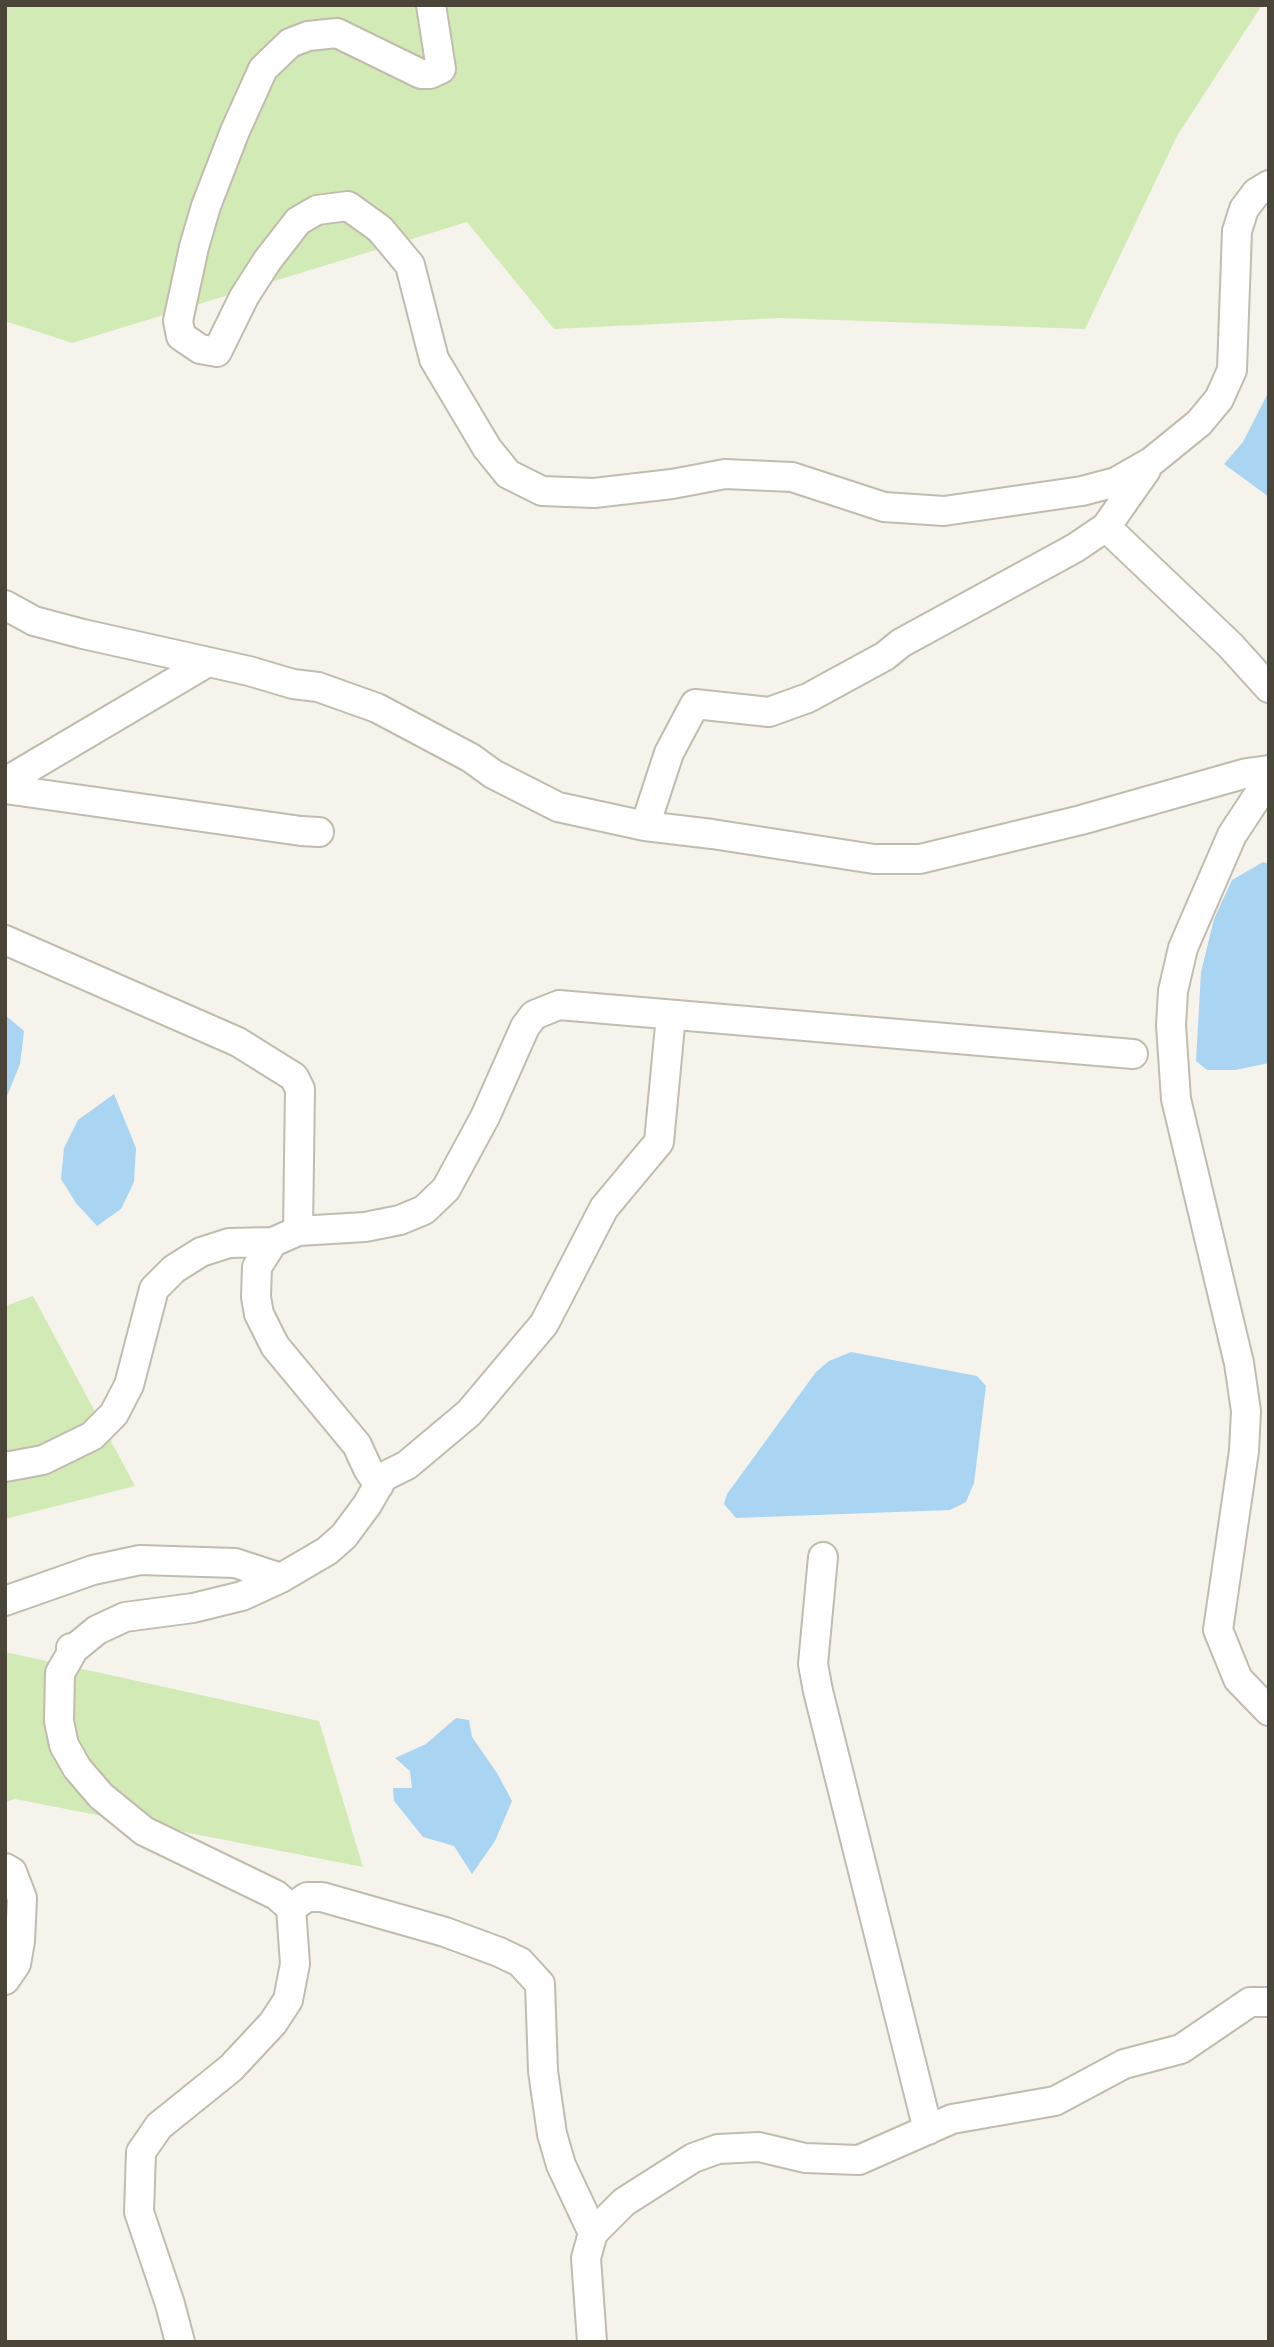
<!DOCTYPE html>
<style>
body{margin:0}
#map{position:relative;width:1274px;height:2347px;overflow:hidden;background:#f6f3ec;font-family:"Source Sans 3",sans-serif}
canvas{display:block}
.frame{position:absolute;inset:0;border:7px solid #4b4439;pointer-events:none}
</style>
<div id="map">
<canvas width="1274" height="2347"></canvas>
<div class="frame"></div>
</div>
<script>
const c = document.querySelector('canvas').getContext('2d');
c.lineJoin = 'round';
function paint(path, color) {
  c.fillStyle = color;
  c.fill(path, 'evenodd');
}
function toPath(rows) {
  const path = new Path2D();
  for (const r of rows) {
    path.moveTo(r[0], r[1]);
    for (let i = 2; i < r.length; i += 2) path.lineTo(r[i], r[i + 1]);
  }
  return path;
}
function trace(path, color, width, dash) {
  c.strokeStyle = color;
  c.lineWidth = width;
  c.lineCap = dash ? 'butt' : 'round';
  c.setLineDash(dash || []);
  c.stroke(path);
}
paint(toPath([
 [5,5,1262,5,1177,136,1085,329,780,318,554,329,467,222,72,343,5,321],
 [33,1296,135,1486,5,1519,5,1306],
 [5,1652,319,1721,363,1867,15,1799,5,1802]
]), '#d2eab5');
paint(toPath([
 [1269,391,1269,497,1224,464,1243,442],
 [1263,862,1269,864,1269,1063,1235,1070,1207,1070,1196,1061,1201,972,1214,919,1232,880],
 [5,1015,24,1031,20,1064,5,1101],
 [114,1094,136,1148,134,1182,121,1209,97,1226,76,1203,61,1179,64,1148,78,1120],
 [851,1352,977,1376,986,1386,974,1483,966,1502,950,1510,736,1518,724,1504,727,1494,816,1372,829,1361],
 [456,1718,469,1720,472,1737,497,1773,512,1801,495,1841,472,1874,454,1846,423,1837,394,1801,393,1788,412,1788,410,1771,395,1758,426,1744]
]), '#a9d4f2');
const minor = toPath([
 [431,5,441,69,430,74,421,74,337,33,308,36,290,43,263,69,235,131,206,206,194,247,178,321,181,336,200,349,217,352,244,297,267,261,298,221,317,210,348,206,380,229,410,265,434,359,487,448,508,474,542,491,594,493,672,484,725,474,792,477,884,507,944,511,1082,491,1116,482,1151,462,1199,423,1219,399,1232,370,1237,231,1244,209,1256,193,1269,185],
 [1106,527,1230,645,1269,688],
 [5,605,34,621,83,634,249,671,293,684,318,687,377,708,471,758,493,774,558,807,645,826,712,834,874,859,920,859,1081,820,1247,773,1269,770],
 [5,782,208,662],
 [1269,787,1257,797,1232,835,1183,948,1173,991,1171,1025,1176,1099,1239,1363,1246,1411,1244,1451,1218,1630,1238,1679,1269,1711],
 [5,789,301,831,319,832],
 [645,826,669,753,695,704,769,712,808,698,885,656,901,643,1075,548,1106,527,1146,470],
 [5,940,238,1042,294,1077,300,1089,298,1231],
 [273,1242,257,1267,256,1297,259,1314,275,1346,357,1445,368,1469,379,1485],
 [5,1467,43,1460,92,1436,114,1414,129,1385,154,1289,174,1269,201,1252,229,1243,273,1242,298,1231,365,1227,400,1220,424,1210,446,1189,485,1117,525,1027,534,1015,559,1005,1133,1054],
 [823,1557,813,1664,818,1691,928,2130],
 [5,1601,93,1570,140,1560,235,1563,281,1578],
 [5,1868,12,1872,22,1898,20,1941,16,1964,5,1980],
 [291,1908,307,1897,322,1897,445,1932,499,1952,520,1962,540,1984,543,2071,552,2134,561,2165,593,2233],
 [180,2342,170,2304,139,2212,141,2152,159,2126,231,2068,273,2023,288,2000,295,1964,291,1908,276,1895,144,1831,101,1796,77,1768,64,1745,59,1721,60,1673,71,1654,71,1648,75,1648,97,1630,125,1617,193,1608,242,1596,281,1578,327,1551,344,1536,367,1505,383,1477,407,1465,469,1413,544,1324,604,1208,659,1142,671,1015],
 [592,2342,586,2258,593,2233,624,2202,693,2158,718,2149,759,2147,805,2158,859,2160,952,2119,1055,2101,1124,2064,1181,2049,1250,2002,1269,2002]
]);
trace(minor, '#c2bbae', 32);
trace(minor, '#fff', 28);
</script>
